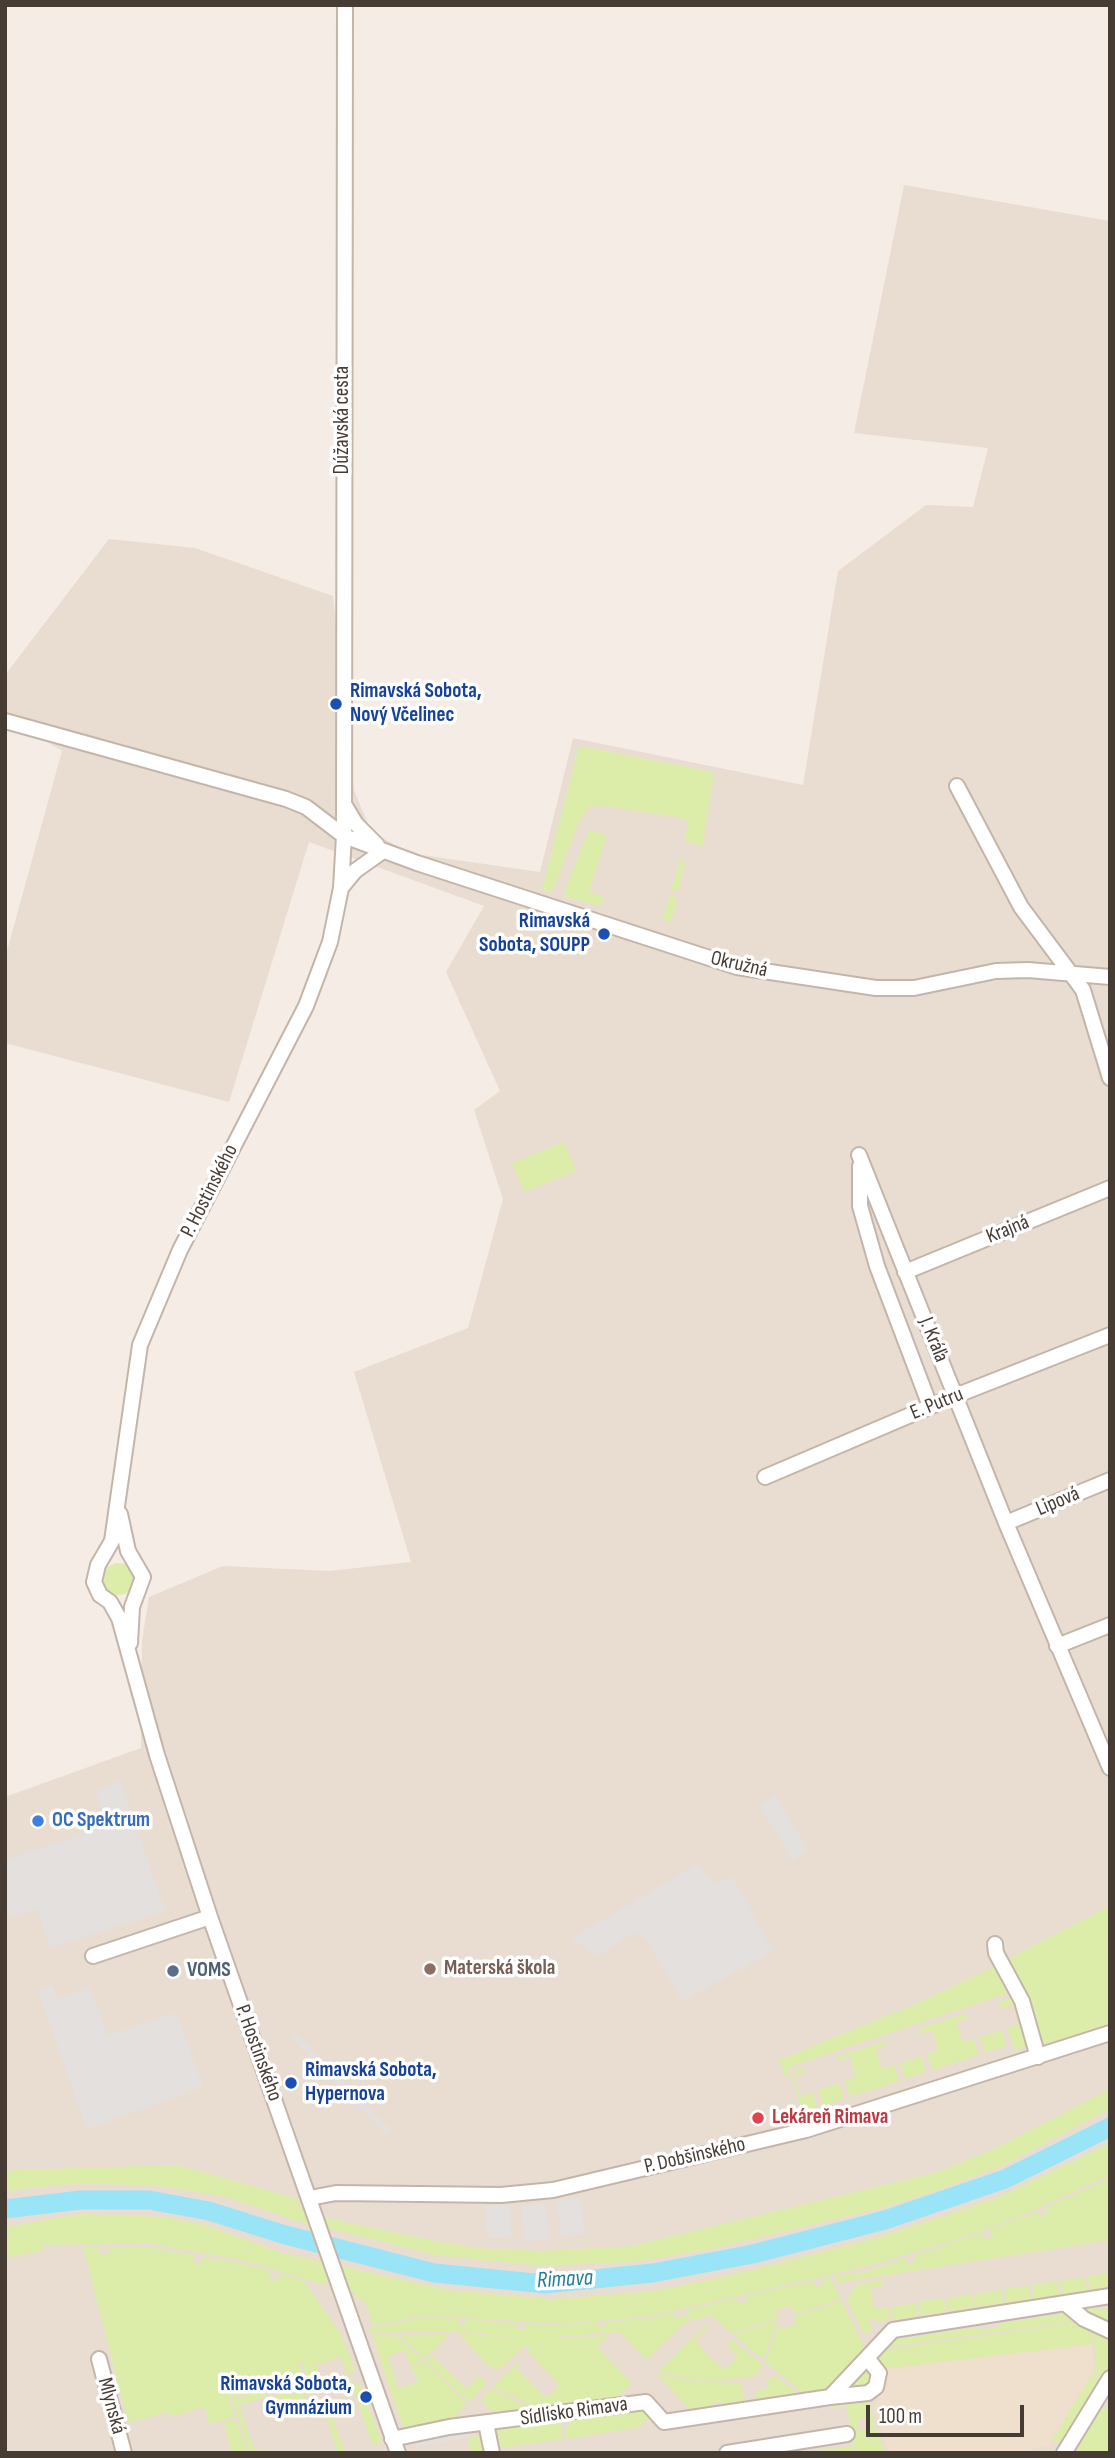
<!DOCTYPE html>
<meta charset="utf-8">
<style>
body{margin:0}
#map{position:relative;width:1115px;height:2458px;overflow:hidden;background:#f4ece5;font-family:"Sofia Sans Condensed",sans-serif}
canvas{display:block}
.frame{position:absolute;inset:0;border:7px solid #473c34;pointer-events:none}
.scale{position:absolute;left:866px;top:2405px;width:158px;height:32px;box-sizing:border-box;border:4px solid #473c34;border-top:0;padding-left:9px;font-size:21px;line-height:24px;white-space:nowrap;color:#473c34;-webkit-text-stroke:5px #fff;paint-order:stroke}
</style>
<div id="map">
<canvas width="1115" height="2458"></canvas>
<div class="frame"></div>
<div class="scale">100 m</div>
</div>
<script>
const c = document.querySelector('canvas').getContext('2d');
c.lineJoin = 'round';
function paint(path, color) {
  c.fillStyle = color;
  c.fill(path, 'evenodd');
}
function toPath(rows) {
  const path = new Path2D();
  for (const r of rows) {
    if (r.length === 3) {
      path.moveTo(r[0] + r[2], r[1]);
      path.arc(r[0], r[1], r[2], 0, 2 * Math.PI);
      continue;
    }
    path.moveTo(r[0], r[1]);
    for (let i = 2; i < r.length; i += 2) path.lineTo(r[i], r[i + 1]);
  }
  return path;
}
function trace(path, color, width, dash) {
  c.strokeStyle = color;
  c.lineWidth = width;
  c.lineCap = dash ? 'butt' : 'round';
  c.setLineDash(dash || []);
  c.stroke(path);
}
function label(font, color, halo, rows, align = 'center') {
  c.font = font + ' "Sofia Sans Condensed",sans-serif';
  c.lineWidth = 7;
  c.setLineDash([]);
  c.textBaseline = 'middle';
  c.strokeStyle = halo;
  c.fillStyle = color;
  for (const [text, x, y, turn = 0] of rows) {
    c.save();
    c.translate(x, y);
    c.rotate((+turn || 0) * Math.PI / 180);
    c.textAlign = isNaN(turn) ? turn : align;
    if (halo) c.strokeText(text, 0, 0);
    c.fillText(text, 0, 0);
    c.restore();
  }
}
paint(toPath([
 [904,185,1110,221,1110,2453,5,2453,5,1797,141,1748,142,1640,149,1597,223,1566,329,1571,411,1562,354,1372,468,1328,503,1199,474,1110,500,1091,446,972,484,906,309,842,229,1102,5,1043,5,958,62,751,5,716,5,675,109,539,195,548,333,596,354,790,371,831,408,853,540,872,573,738,803,785,838,571,926,505,973,507,988,448,854,433]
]), '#e9ddd2');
paint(toPath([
 [1092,2344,1095,2369,1051,2442,1051,2446,1032,2449,1032,2453,889,2453,874,2409,884,2369]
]), '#efdfcd');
paint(toPath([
 [579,746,714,772,703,846,685,841,688,821,677,817,597,805,588,808,578,824,552,893,542,890],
 [589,830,607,835,589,892,604,897,600,906,566,897,565,890],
 [681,858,685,864,678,892,671,890],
 [670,896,678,897,671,922,662,919],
 [564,1142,576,1171,524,1192,512,1163],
 [119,1579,16],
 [1110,1906,1110,1941,1106,1942,1110,1959,1110,2024,1046,2044,1040,2040,1026,1991,1008,1959],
 [998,1965,1012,1992,792,2066,786,2078,779,2060,918,2003],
 [1014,1997,1028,2046,1016,2051,1007,2028,1019,2024,1013,2005,1001,2008,999,2002],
 [966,2013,968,2018,956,2023,963,2042,974,2039,979,2055,932,2070,927,2055,938,2050,932,2031,920,2034,919,2029],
 [1002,2030,1006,2046,985,2053,980,2037],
 [886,2041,887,2045,876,2049,882,2069,894,2065,899,2081,850,2097,845,2081,856,2077,850,2057,838,2061,837,2057],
 [921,2056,926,2072,905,2079,900,2064],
 [804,2068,806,2072,794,2076,800,2096,812,2092,817,2107,803,2112,792,2077,795,2071],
 [839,2083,844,2098,823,2106,818,2090],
 [1110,2089,1110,2109,1004,2165,946,2187,886,2207,707,2250,635,2262,541,2266,435,2255,298,2221,223,2196,160,2186,79,2183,5,2191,5,2172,14,2170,178,2165,298,2199,301,2209,308,2214,435,2241,477,2248,541,2251,632,2246,938,2172,998,2147],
 [1110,2143,1110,2175,1017,2218,954,2241,864,2267,647,2317,555,2324,429,2315,373,2325,365,2302,358,2299,353,2292,349,2293,327,2282,324,2285,246,2261,152,2244,42,2245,43,2251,5,2258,5,2227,81,2214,165,2217,209,2226,282,2253,448,2290,550,2299,650,2292,727,2276,869,2240,947,2215,1004,2195],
 [1110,2178,1110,2240,838,2283,834,2276,861,2273,906,2258,908,2264,915,2262,914,2256,982,2233,985,2239,992,2237,989,2230,1038,2212,1041,2217,1047,2214,1045,2208],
 [83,2247,100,2247,100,2254,109,2254,110,2247,152,2248,194,2255,193,2263,202,2264,203,2257,245,2264,271,2271,269,2278,277,2281,280,2274,304,2281,341,2334,345,2345,343,2347,347,2348,355,2371,349,2373,353,2385,359,2383,382,2442,373,2445,341,2357,316,2365,322,2385,311,2388,302,2363,299,2365,302,2374,229,2399,235,2417,209,2424,205,2407,170,2417,168,2412,128,2423],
 [1110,2273,1110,2287,1090,2290,1088,2276],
 [830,2277,841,2299,794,2314,791,2306,775,2311,778,2319,732,2334,713,2316,690,2321,687,2310,737,2298,739,2304,747,2302,746,2296,814,2281,816,2287,823,2285,822,2279],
 [1085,2277,1087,2291,1062,2295,1060,2281],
 [882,2280,883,2286,871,2288,874,2309,888,2307,890,2320,875,2322,875,2318,869,2320,872,2331,864,2334,848,2302,849,2295,858,2284],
 [1057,2281,1059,2295,1034,2299,1032,2285],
 [1029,2286,1031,2299,1006,2303,1004,2289],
 [1001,2290,1003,2303,977,2307,975,2294],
 [973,2294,975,2307,949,2311,947,2298],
 [944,2298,946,2312,921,2315,919,2302],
 [1110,2300,1110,2322,1086,2312,1094,2302,1095,2310,1107,2309,1107,2301],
 [842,2301,867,2352,823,2395,822,2389,815,2390,815,2396,808,2397,765,2362,779,2324,781,2329,796,2324,794,2316],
 [916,2303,919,2316,893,2320,891,2307],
 [674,2313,676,2319,686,2314,688,2321,646,2360,620,2332,540,2338,608,2336,597,2347,632,2384,614,2400,539,2409,493,2387,523,2357,516,2368,545,2397,552,2394,559,2384,530,2354,527,2354,530,2350,525,2345,500,2369,488,2366,458,2333,518,2338,458,2331,371,2333,369,2328,428,2317,460,2319,460,2325,465,2325,465,2319,518,2324,518,2329,524,2330,525,2324,554,2326,598,2322,599,2328,605,2328,605,2322,646,2319],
 [1067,2313,1078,2321,883,2348,894,2335,899,2335,900,2339,978,2327,979,2330,999,2327,998,2324],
 [778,2321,763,2360,734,2335],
 [1081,2322,1090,2326,1092,2344,884,2369,876,2362,880,2351],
 [706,2325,708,2327,695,2340,707,2354,724,2370,738,2357,727,2345,732,2340,762,2364,757,2376,719,2381,694,2380,658,2371],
 [1092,2327,1110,2335,1110,2363,1098,2382],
 [450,2334,424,2359,399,2335],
 [372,2335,396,2335,422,2360,411,2367,404,2350,388,2357,398,2389,418,2382,412,2368,423,2361,467,2404,449,2422,403,2427],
 [432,2356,466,2389,479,2376,487,2384,469,2402,425,2360],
 [866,2367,872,2372,871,2386,842,2392],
 [1095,2369,1097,2386,1064,2441,1051,2442],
 [656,2373,694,2382,741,2383,745,2406,723,2410,722,2402,711,2403,712,2411,693,2413],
 [777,2377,803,2398,758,2405,755,2391,769,2388,767,2379],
 [307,2386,310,2395,268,2409,264,2397,239,2406,256,2453,250,2453,232,2400,264,2389,268,2399],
 [491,2388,516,2402,535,2410,494,2415,481,2400],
 [867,2397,876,2426,868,2427,866,2418,862,2417,858,2421,859,2429,837,2432,837,2429,850,2427,847,2406,832,2407,832,2402],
 [1110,2404,1110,2451,1080,2451,1074,2443,1090,2409,1106,2409],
 [645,2407,646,2415,651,2414,652,2420,641,2422,642,2427,567,2439,565,2427,569,2426,568,2418],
 [332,2415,345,2453,338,2453,326,2416],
 [560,2419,563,2439,504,2448,499,2444,497,2429],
 [236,2420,248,2453,232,2453,224,2423],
 [877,2428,885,2453,861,2453,852,2444,850,2432],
 [483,2436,486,2453,471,2453,469,2437],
 [851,2446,858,2453,805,2453]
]), '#dceda9');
paint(toPath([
 [120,1781,165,1911,50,1948,37,1909,5,1919,5,1860,107,1826,95,1791],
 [776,1796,809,1851,792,1861,760,1806],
 [698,1864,714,1884,733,1877,773,1951,682,2001,644,1937,637,1934,629,1936,599,1956,570,1939],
 [53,1986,58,1999,90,1988,108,2036,176,2012,203,2087,87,2129,38,1991],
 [296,2033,391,2130,386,2135,291,2038],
 [579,2197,585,2233,562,2237,556,2201],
 [545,2203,549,2239,525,2242,521,2206],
 [510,2205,511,2237,487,2238,486,2206],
 [469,2428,470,2437,415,2447,413,2438]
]), '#e4e0de');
trace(toPath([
 [5,2209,81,2200,149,2200,209,2211,282,2234,434,2273,545,2284,653,2273,753,2254,885,2220,1005,2179,1110,2127]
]), '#9ae4f7', 19);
const minor = toPath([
 [345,5,344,836,341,888,330,942,306,1006,180,1250,140,1345,112,1541,98,1565,94,1582,100,1595,110,1602,119,1618,157,1755,210,1917,398,2453],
 [5,721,286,799,306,807,344,836,417,863,737,967,876,988,914,988,996,971,1028,970,1110,977],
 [957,786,1021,907,1083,990,1110,1078],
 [344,804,356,824,377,845],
 [341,888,355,871,383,851],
 [859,1155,1006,1523,1110,1768],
 [860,1166,860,1206,877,1266,930,1406],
 [905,1272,1110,1188],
 [765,1477,955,1396,1110,1335],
 [120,1514,128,1551,143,1577,132,1607,130,1643],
 [1006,1523,1110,1480],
 [1057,1646,1110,1625],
 [995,1944,996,1953,1022,2001,1038,2057],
 [93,1956,210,1917],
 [310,2198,336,2193,501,2195,553,2190,806,2130,1110,2033],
 [1066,2304,1084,2319,1110,2331],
 [99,2359,124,2453],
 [830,2397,868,2393,876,2387,879,2373,868,2359],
 [486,2423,492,2453],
 [392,2439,449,2427,646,2402,664,2422,830,2397,893,2330,1110,2296],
 [727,2453,847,2434],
 [1064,2453,1110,2378]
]);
trace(minor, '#c4b5a9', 18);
trace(minor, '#fff', 14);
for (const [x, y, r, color] of [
 [336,704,7,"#1a4fb4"],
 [604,934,7,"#1a4fb4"],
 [38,1821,7,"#3f7fe0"],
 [430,1969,7,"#8d6e63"],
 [173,1971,7,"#5c6f8a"],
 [291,2083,7,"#1a4fb4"],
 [758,2118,7,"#e0444e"],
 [366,2397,7,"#1a4fb4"]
]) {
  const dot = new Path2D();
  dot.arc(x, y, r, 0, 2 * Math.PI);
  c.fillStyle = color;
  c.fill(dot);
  trace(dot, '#fff', 2.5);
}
label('21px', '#473c34', '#fff', [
 ["Dúžavská cesta",343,420,-90],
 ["Okružná",739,965,13],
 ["P. Hostinského",210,1191,-63],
 ["Krajná",1008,1230,-22],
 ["J. Kráľa",933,1340,68],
 ["E. Putru",937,1404,-22],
 ["Lipová",1058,1502,-23],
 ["P. Hostinského",258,2053,70],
 ["P. Dobšinského",695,2156,-13],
 ["Mlynská",111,2406,75],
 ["Sídlisko Rimava",574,2412,-8]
]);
label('bold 21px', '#164399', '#fff', [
 ["Rimavská Sobota,",350,692],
 ["Nový Včelinec",350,716],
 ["Rimavská",590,922,"right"],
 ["Sobota, SOUPP",590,946,"right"],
 ["Rimavská Sobota,",305,2071],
 ["Hypernova",305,2095],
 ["Rimavská Sobota,",352,2385,"right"],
 ["Gymnázium",352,2409,"right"]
], 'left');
label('bold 21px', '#366cbe', '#fff', [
 ["OC Spektrum",52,1821]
], 'left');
label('bold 21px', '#785e54', '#fff', [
 ["Materská škola",444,1969]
], 'left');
label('bold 21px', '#4e5e75', '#fff', [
 ["VOMS",187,1971]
], 'left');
label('bold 21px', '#be3a42', '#fff', [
 ["Lekáreň Rimava",772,2118]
], 'left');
label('italic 23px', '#1f7f9b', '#fff', [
 ["Rimava",565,2280,-3]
]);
</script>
